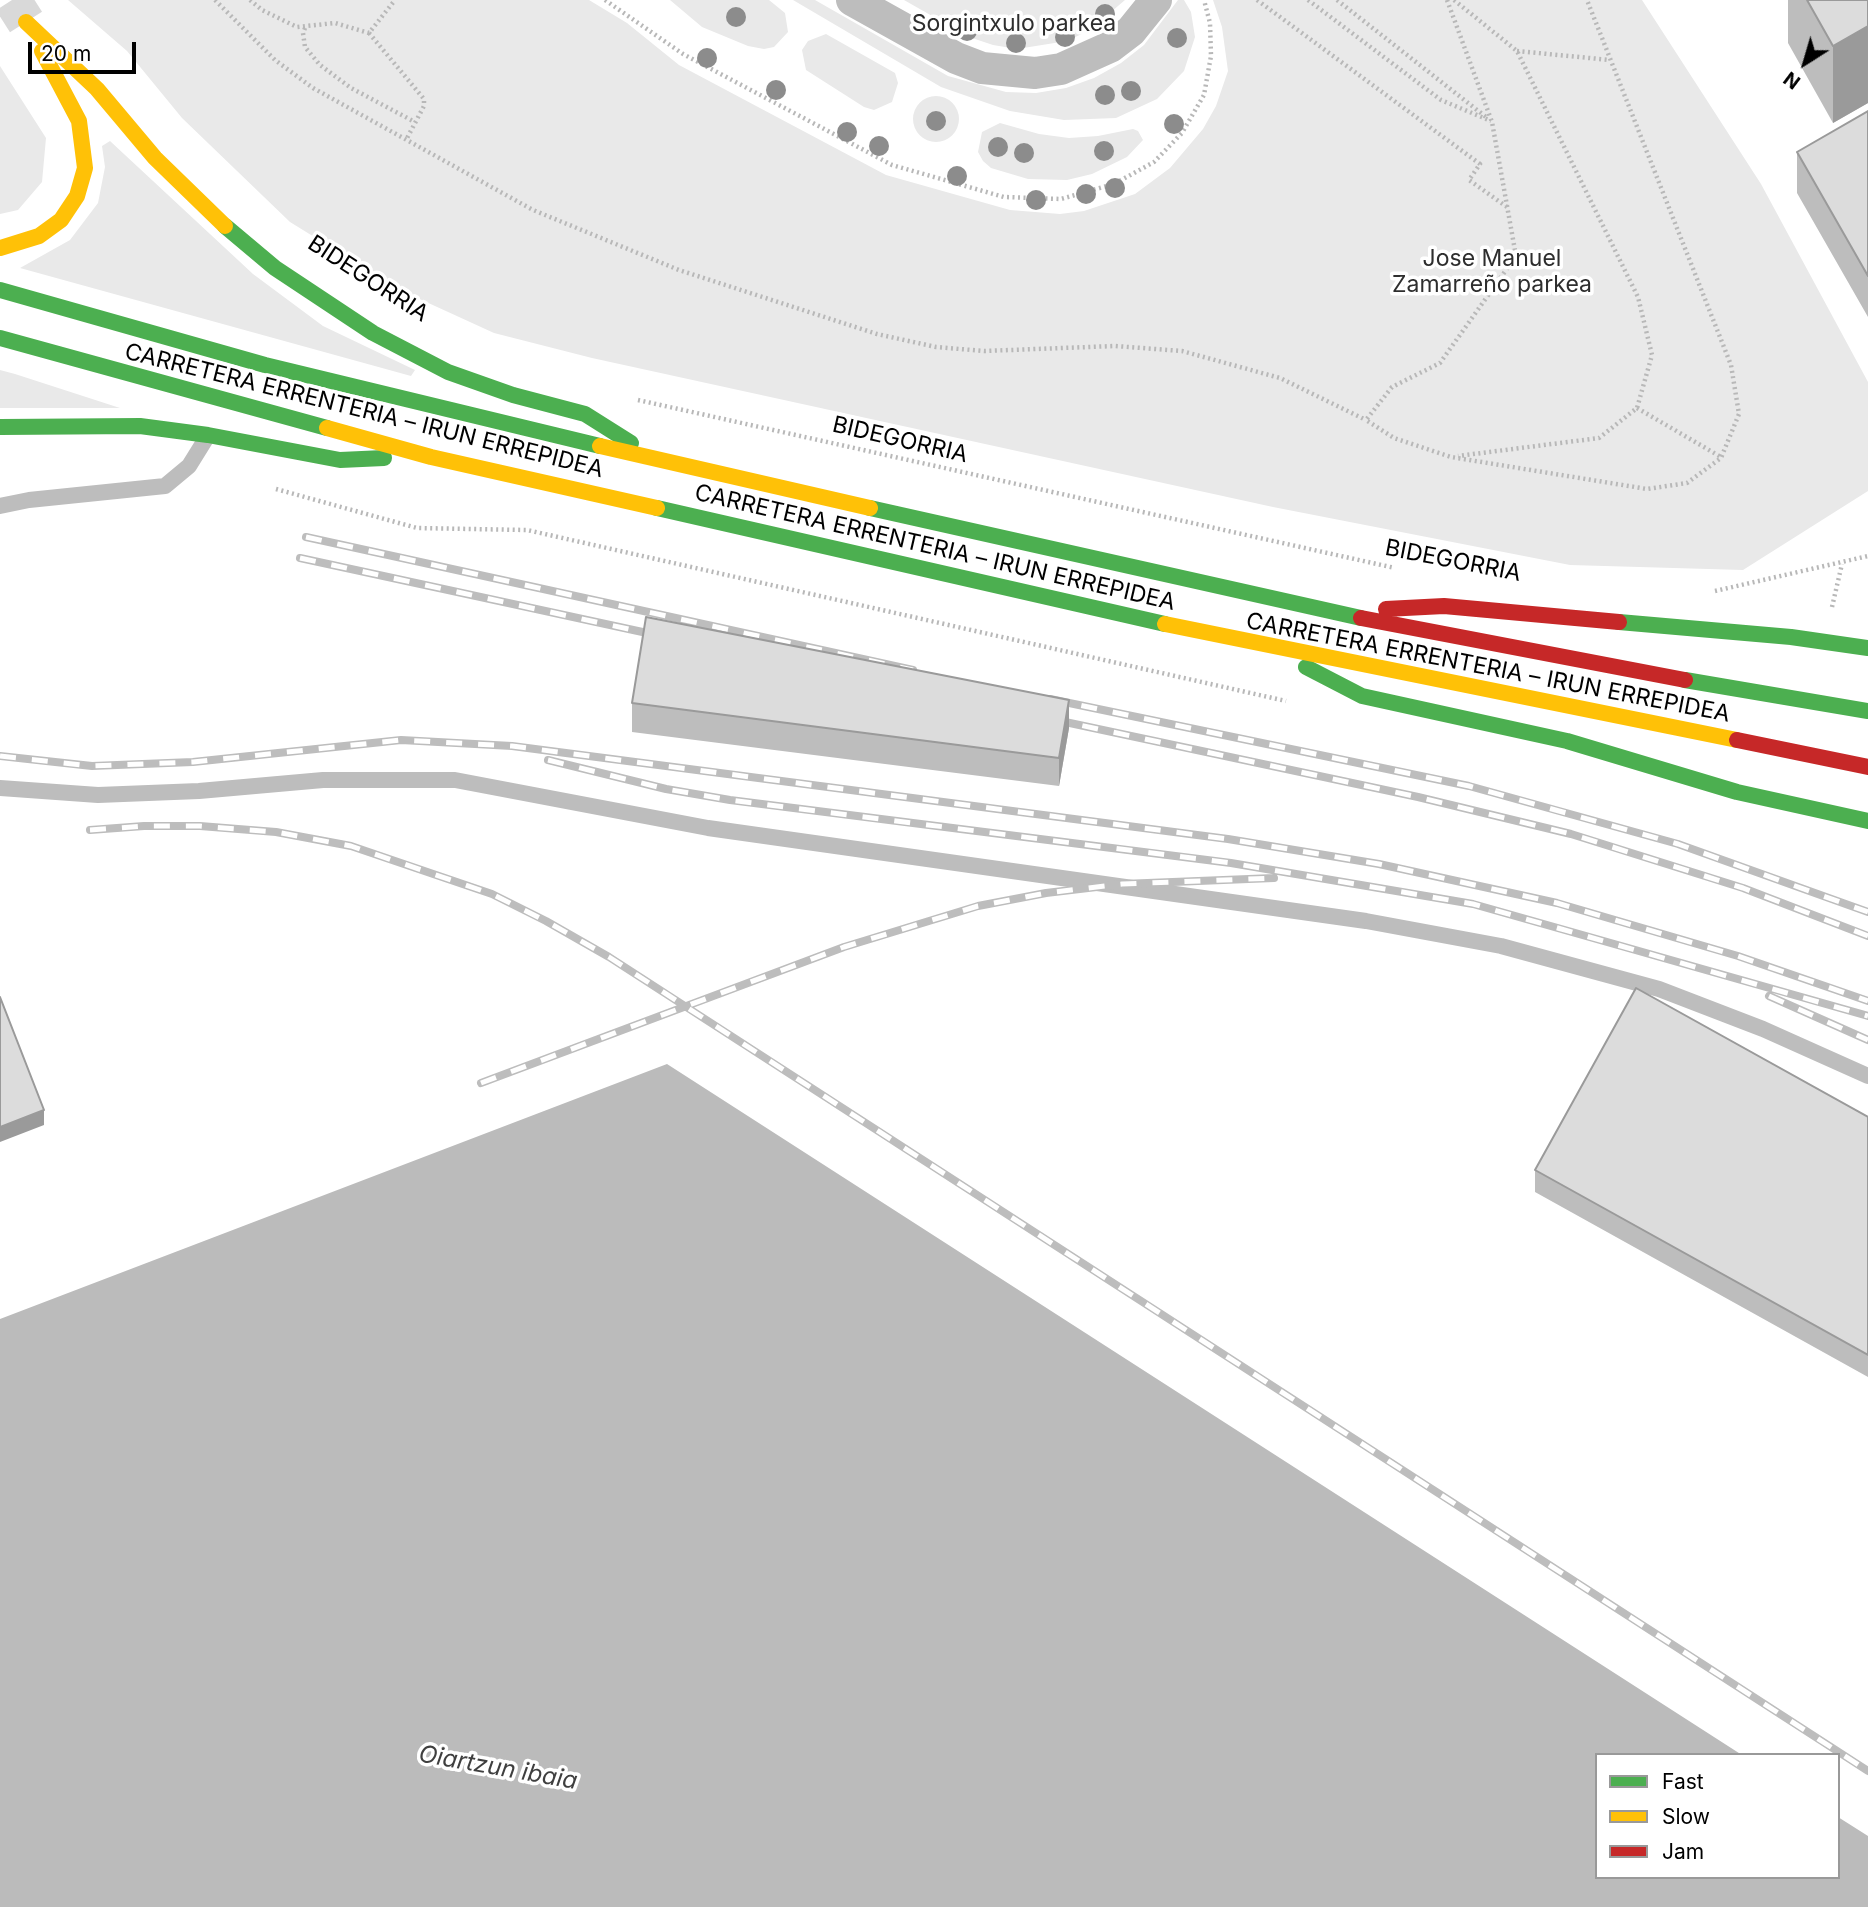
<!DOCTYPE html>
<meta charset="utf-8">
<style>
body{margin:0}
#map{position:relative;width:1868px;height:1907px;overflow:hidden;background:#fff;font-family:Inter,sans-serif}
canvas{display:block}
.legend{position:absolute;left:1595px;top:1753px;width:245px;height:126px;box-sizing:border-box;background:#fff;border:2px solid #999;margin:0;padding:9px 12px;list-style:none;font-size:21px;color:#000}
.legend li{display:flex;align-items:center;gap:14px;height:35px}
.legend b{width:35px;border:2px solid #999}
.north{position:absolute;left:1770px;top:28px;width:70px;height:70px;-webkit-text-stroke:5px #fff;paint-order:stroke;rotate:217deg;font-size:19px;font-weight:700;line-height:28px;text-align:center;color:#000}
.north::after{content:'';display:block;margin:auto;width:24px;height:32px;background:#000;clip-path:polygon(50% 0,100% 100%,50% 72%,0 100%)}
.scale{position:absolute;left:28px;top:42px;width:108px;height:32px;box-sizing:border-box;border:4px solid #000;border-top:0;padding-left:9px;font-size:21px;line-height:24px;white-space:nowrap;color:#000;-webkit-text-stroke:5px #fff;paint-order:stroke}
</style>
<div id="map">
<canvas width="1868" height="1907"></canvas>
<ul class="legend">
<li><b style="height:9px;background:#4caf50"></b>Fast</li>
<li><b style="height:9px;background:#ffc107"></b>Slow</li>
<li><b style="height:9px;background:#c62828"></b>Jam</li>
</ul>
<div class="north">N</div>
<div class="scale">20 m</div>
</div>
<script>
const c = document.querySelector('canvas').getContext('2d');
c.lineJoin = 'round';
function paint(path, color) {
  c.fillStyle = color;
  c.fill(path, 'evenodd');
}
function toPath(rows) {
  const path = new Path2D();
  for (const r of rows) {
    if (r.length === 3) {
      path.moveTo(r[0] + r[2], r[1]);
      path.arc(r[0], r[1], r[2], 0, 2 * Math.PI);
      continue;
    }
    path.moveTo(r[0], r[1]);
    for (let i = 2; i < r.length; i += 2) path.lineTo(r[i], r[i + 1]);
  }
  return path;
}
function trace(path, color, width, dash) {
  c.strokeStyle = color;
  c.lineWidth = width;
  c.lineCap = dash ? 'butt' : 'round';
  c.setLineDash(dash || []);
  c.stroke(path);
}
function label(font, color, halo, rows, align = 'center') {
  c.font = font + ' Inter,sans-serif';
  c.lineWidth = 7;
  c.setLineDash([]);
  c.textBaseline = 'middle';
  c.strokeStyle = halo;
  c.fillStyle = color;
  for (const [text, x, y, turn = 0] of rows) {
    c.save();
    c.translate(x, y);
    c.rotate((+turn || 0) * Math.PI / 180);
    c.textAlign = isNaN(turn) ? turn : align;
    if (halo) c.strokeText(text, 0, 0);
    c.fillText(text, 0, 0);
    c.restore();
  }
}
paint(toPath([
 [68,0,589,0,627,23,679,65,886,175,1010,210,1060,214,1084,211,1135,194,1170,168,1203,129,1216,106,1228,71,1222,27,1213,0,1642,0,1761,184,1868,382,1868,491,1743,570,1570,565,1273,507,592,358,494,333,400,290,290,222,182,118,127,51],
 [670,0,769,0,785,13,788,32,774,47,764,49,748,46,702,27],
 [793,0,815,0,948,76,1006,92,1036,93,1066,88,1094,78,1121,63,1144,45,1178,0,1184,0,1191,12,1195,37,1184,71,1157,99,1116,118,1064,120,1010,111,941,87],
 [904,0,1125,0,1090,30,1067,41,1017,49,993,45,969,37],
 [826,34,895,73,898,83,892,102,874,110,864,107,806,70,802,50,808,41],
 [0,66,46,138,42,182,18,210,0,214],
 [936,119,23],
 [1000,123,1039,134,1069,138,1098,136,1133,129,1138,131,1143,140,1127,157,1092,174,1067,180,1028,179,991,168,983,161,978,152,982,132],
 [110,141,253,274,323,326,415,370,411,376,20,268,70,240,98,203,105,167,102,146],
 [0,370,15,374,120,408,0,408]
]), '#e9e9e9');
paint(toPath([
 [667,1064,1742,1755,1597,1755,1597,1877,1838,1877,1838,1817,1868,1836,1868,1907,0,1907,0,1319]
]), '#bbb');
trace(toPath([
 [12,0,26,22]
]), '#d9d9d9', 38, [38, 19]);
trace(toPath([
 [215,0,275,60,313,88,533,210,679,270,877,334,936,347,984,351,1115,346,1182,351,1280,378,1366,420],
 [250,0,262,10,297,27,335,23,369,33,395,0],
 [605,0,683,54,892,165,1004,197,1061,199,1114,184,1154,162,1182,133,1204,95,1211,56,1210,23,1204,0],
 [1257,0,1480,164,1469,180,1507,207],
 [1308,0,1441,100,1491,121],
 [1337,0,1486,117],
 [1447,0,1492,122,1516,256,1440,363,1392,387,1366,420,1394,438,1451,457,1647,489,1687,483,1721,458,1739,414,1731,365,1587,0],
 [1454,0,1517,51,1638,297,1652,355,1637,408,1599,438,1458,456],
 [305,28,303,33,305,47,320,65,351,88,413,121],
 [369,33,424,99,424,106,406,140],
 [1517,51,1610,60],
 [638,400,1395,568],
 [1637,408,1721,457],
 [276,489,417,528,527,530,1286,701],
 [1715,591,1868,556],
 [1832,607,1842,564]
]), '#b8b8b8', 4.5, [2, 3.5]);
trace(toPath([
 [0,506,29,500,165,486,189,466,207,437],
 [0,788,98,795,199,791,323,780,455,780,708,828,1366,921,1501,946,1659,989,1763,1029,1868,1076]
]), '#bdbdbd', 16);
trace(toPath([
 [852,0,956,58,982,68,1035,73,1061,69,1110,47,1131,31,1156,0]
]), '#bdbdbd', 32);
trace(toPath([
 [225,226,275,268,373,333,448,372,513,395,585,414,631,443],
 [0,290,265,365,600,446],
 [0,338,327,428],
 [0,427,140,426,208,435,340,460,384,458],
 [657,508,1165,624],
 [870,508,1361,618],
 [1619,622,1791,637,1868,648],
 [1306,667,1362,696,1567,741,1737,792,1868,821],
 [1685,680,1868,711]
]), '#4caf50', 16);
trace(toPath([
 [26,22,97,89,155,158,225,226],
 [0,248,39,236,61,220,77,196,85,168,79,121,42,51],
 [327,428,431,457,657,508],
 [600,446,870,508],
 [1165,624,1737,740]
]), '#ffc107', 16);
trace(toPath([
 [1386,609,1444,606,1619,622],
 [1361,618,1685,680],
 [1737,740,1868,767]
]), '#c62828', 16);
const rail = toPath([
 [306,537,913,670],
 [300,558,661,636],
 [1050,699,1469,786,1678,844,1868,912],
 [1051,719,1418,797,1571,834,1743,888,1868,936],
 [0,756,92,766,193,762,401,740,512,746,1228,839,1379,864,1557,903,1738,956,1868,1001],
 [548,760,666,789,730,800,1231,863,1473,904,1868,1016],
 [90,830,144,826,200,826,276,832,351,846,492,894,546,921,609,957,1868,1771],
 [1769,996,1868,1040],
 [481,1083,844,947,978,906,1046,893,1122,884,1274,878]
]);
trace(rail, '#bdbdbd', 8);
trace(rail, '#fff', 5, [16]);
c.fillStyle = '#8c8c8c';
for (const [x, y] of [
 [1105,14],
 [736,17],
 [967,31],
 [1065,37],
 [1177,38],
 [1016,43],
 [707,58],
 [776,90],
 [1131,91],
 [1105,95],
 [936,121],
 [1174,124],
 [847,132],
 [879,146],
 [998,147],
 [1104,151],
 [1024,153],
 [957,176],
 [1115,188],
 [1086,194],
 [1036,200]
]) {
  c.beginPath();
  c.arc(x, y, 10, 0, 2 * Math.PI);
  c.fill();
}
paint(toPath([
 [1788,0,1868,0,1868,103,1833,123,1788,43],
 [1868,111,1868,317,1797,193,1797,152],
 [632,703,1069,728,1059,786,632,732],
 [1868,1117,1868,1377,1535,1192,1535,1170]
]), '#bdbdbd');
paint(toPath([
 [1868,26,1868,103,1833,123,1833,46],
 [1069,700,1069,728,1059,786,1059,758],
 [44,1110,44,1125,0,1142,0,1127]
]), '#9a9a9a');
const building = toPath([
 [1807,0,1868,0,1868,26,1833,46,1807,0],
 [1868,111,1868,276,1797,152,1868,111],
 [646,617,1069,700,1059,758,632,703,646,617],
 [1636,988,1868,1117,1868,1355,1535,1170,1636,988],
 [0,997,44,1110,0,1127,0,997]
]);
paint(building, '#dcdcdc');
trace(building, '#9a9a9a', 2);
label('23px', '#2e2e2e', '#fff', [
 ["Sorgintxulo parkea",1014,24],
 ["Jose Manuel",1492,259],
 ["Zamarreño parkea",1492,285]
]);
label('23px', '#000', '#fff', [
 ["BIDEGORRIA",368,279,33],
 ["CARRETERA ERRENTERIA – IRUN ERREPIDEA",364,411,14],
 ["BIDEGORRIA",900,440,13],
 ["CARRETERA ERRENTERIA – IRUN ERREPIDEA",935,548,13],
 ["BIDEGORRIA",1453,561,11],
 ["CARRETERA ERRENTERIA – IRUN ERREPIDEA",1488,668,11]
]);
label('italic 24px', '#3f3f3f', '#fff', [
 ["Oiartzun ibaia",498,1768,10]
]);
</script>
